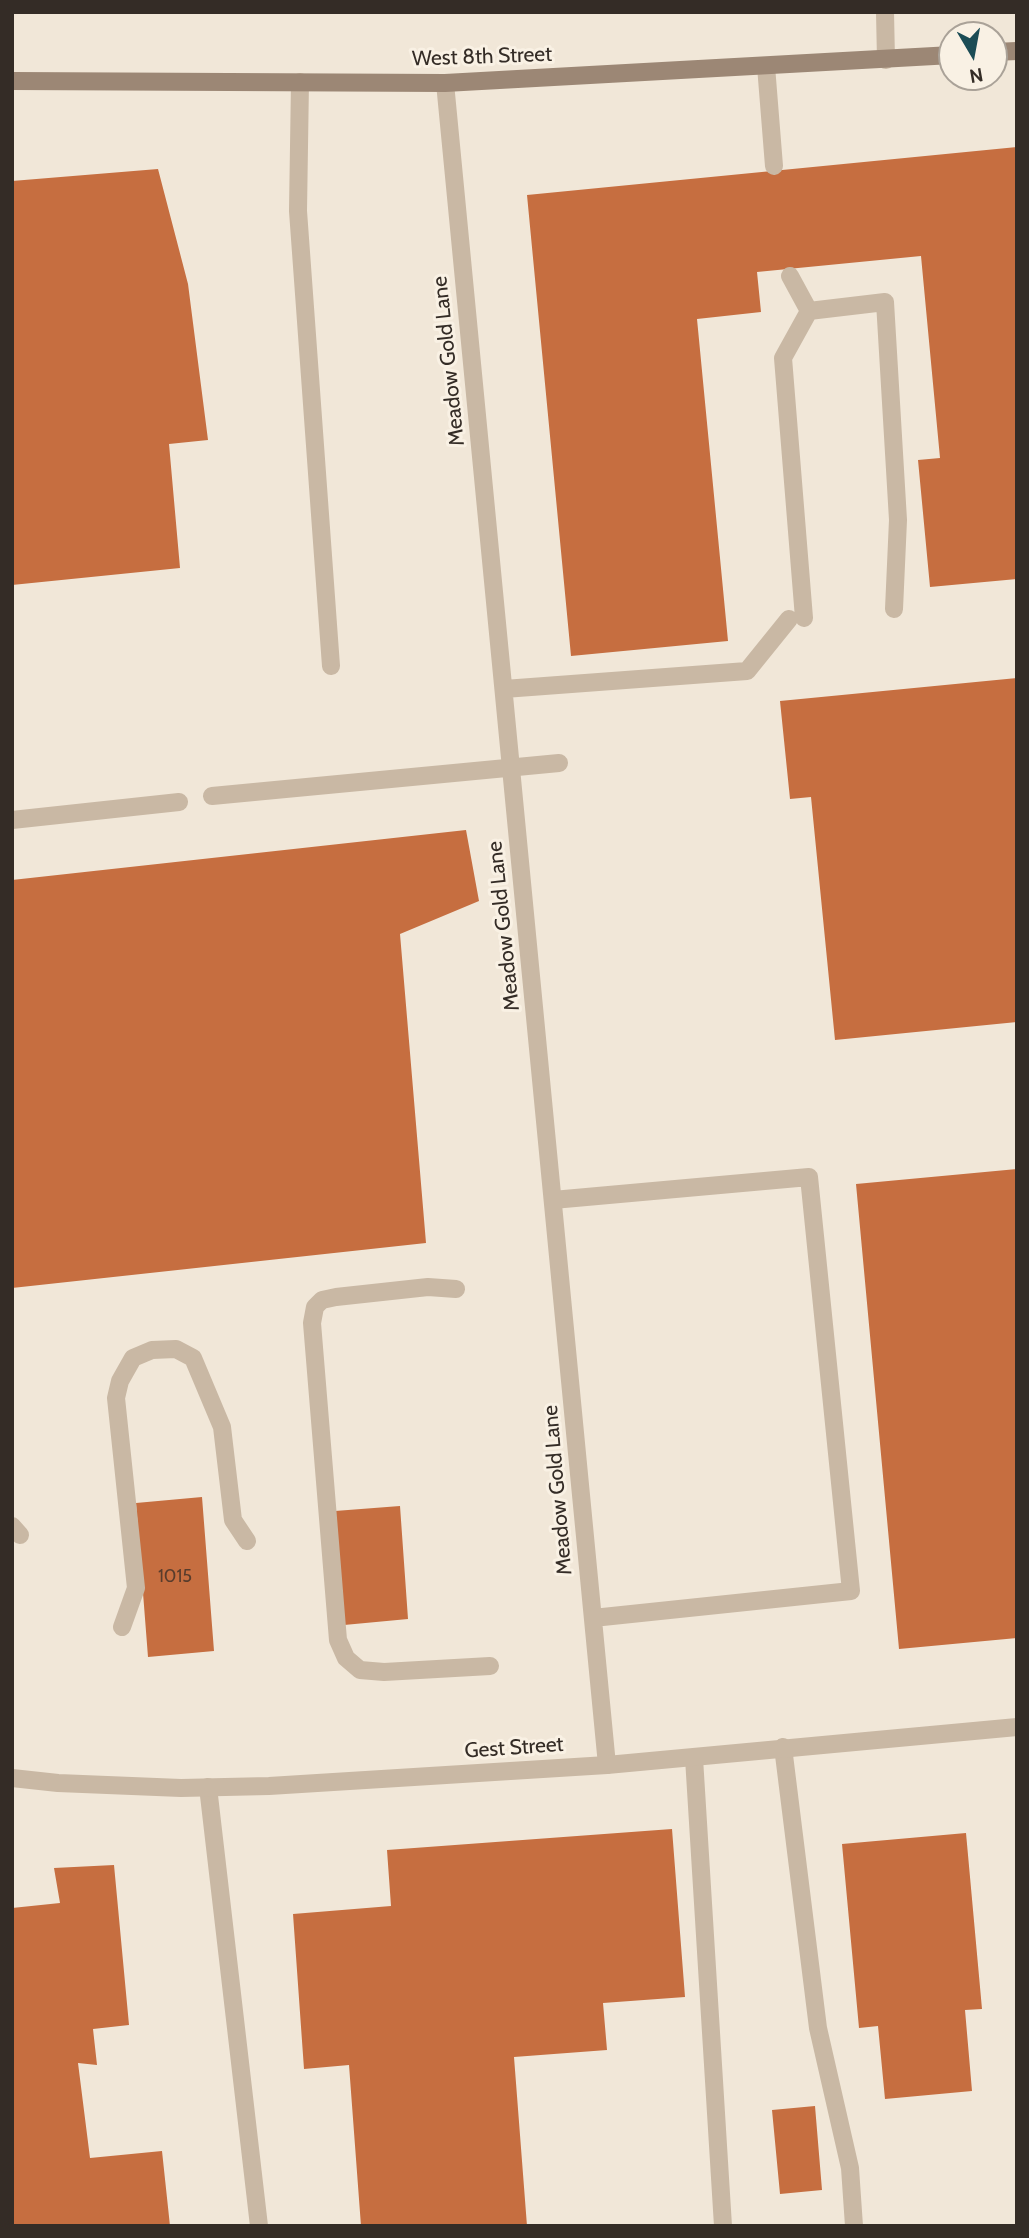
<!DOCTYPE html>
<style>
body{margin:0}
#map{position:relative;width:1029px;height:2238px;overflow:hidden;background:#f1e7d8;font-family:Cabin,sans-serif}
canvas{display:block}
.frame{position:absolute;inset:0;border:14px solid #342c26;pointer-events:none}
.north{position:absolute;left:938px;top:21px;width:70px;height:70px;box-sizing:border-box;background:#f9f1e4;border:2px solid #aaa298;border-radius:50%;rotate:170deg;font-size:19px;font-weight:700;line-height:28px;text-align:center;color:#342c26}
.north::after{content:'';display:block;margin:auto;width:24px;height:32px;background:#1b4c55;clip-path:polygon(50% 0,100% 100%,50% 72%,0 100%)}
</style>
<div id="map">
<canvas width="1029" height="2238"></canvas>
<div class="frame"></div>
<div class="north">N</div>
</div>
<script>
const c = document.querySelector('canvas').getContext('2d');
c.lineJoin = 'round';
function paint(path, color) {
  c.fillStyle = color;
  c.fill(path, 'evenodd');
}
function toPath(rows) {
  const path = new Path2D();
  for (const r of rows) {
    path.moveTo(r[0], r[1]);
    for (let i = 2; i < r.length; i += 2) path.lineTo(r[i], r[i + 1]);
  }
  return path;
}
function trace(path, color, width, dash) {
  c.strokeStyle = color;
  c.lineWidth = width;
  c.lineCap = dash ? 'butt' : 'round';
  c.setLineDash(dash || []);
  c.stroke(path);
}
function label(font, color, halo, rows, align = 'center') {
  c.font = font + ' Cabin,sans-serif';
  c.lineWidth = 6;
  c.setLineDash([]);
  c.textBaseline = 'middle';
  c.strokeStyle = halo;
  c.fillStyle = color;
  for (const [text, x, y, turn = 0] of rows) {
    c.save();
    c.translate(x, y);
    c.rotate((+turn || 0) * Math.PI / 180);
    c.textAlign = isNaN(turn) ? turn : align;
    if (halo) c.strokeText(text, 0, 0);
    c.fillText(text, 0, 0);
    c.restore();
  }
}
paint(toPath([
 [1017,147,1017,579,930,587,918,460,940,458,921,256,757,272,761,312,697,319,728,641,571,656,527,195],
 [158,169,188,284,208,440,169,444,180,568,12,585,12,181],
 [1017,678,1017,1022,835,1040,811,797,790,799,780,701],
 [466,830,479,901,400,934,426,1243,12,1288,12,880],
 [1017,1169,1017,1638,899,1649,856,1184],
 [202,1497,214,1651,148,1657,136,1503],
 [400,1506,408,1619,344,1625,335,1511],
 [672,1829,685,1997,603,2003,607,2050,514,2057,527,2226,361,2226,349,2065,304,2069,293,1914,391,1906,387,1850],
 [966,1833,982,2009,965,2010,972,2091,885,2099,878,2026,859,2028,842,1844],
 [114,1865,129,2025,93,2029,97,2065,78,2063,90,2158,162,2151,170,2226,12,2226,12,1908,60,1903,54,1868],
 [815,2106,822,2190,780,2194,772,2110]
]), '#c66e40');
trace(toPath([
 [885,12,886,60],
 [766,66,774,166],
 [300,82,298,211,331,666],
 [445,83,607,1765],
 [790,276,809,311],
 [804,618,783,358,809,311,885,302,898,520,894,609],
 [504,689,747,671,789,619],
 [212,796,559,763],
 [12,820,179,802],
 [553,1200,809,1177,851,1591,593,1618],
 [456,1289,428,1287,336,1297,322,1300,315,1307,312,1323,338,1640,346,1658,360,1670,384,1672,490,1666],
 [12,1526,20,1535],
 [122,1627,136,1588,116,1398,120,1381,133,1358,152,1350,176,1349,193,1358,222,1427,233,1520,247,1541],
 [783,1747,818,2028,850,2168,854,2226],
 [694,1758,723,2226],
 [208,1787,259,2226]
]), '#c9b8a4', 18);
trace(toPath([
 [12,1778,58,1783,181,1788,269,1786,607,1765,1017,1727]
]), '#c9b8a4', 18);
trace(toPath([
 [994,52,1017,51],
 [12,81,445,83,952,55]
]), '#9c8775', 18);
label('18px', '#583c2c', null, [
 ["1015",175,1577]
]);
label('21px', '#342c26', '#f9f1e4', [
 ["West 8th Street",482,57,-2],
 ["Meadow Gold Lane",449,361,-96],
 ["Meadow Gold Lane",504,926,-96],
 ["Meadow Gold Lane",558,1490,-95],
 ["Gest Street",514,1748,-4]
]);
</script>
